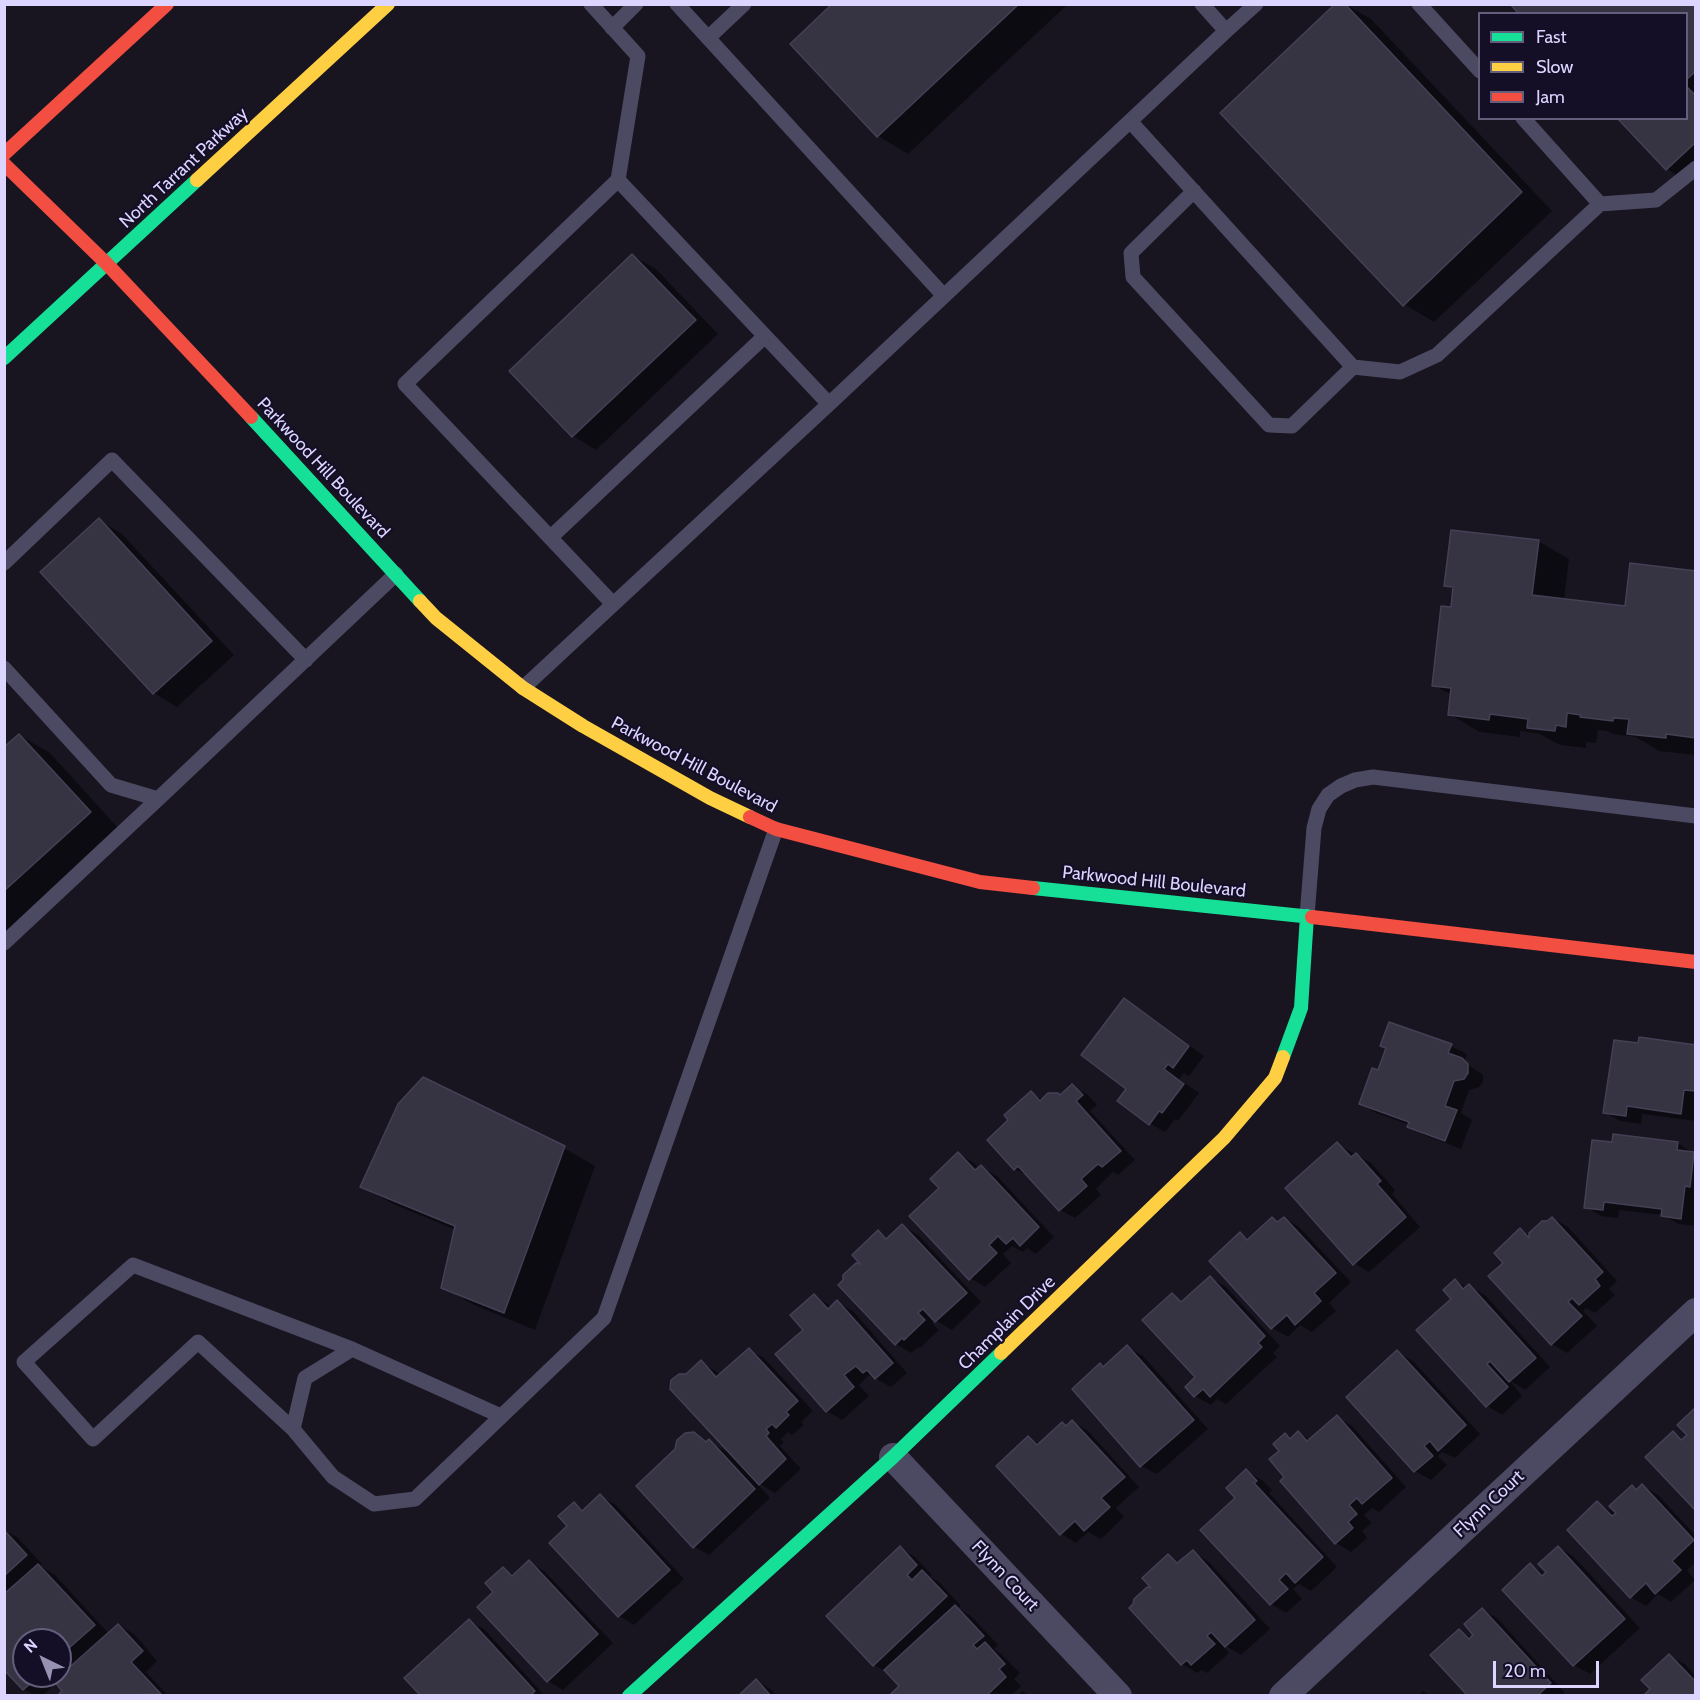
<!DOCTYPE html>
<style>
body{margin:0}
#map{position:relative;width:1700px;height:1700px;overflow:hidden;background:#181521;font-family:Cabin,sans-serif}
canvas{display:block}
.frame{position:absolute;inset:0;border:6px solid #dcd5ff;pointer-events:none}
.legend{position:absolute;left:1478px;top:12px;width:210px;height:108px;box-sizing:border-box;background:#140f27;border:2px solid #645e7d;margin:0;padding:8px 10px;list-style:none;font-size:18px;color:#dcd5ff}
.legend li{display:flex;align-items:center;gap:12px;height:30px}
.legend b{width:30px;border:2px solid #645e7d}
.north{position:absolute;left:12px;top:1628px;width:60px;height:60px;box-sizing:border-box;background:#140f27;border:2px solid #645e7d;border-radius:50%;rotate:317deg;font-size:16px;font-weight:700;line-height:24px;text-align:center;color:#dcd5ff}
.north::after{content:'';display:block;margin:auto;width:21px;height:27px;background:#9792b1;clip-path:polygon(50% 0,100% 100%,50% 72%,0 100%)}
.scale{position:absolute;left:1493px;top:1661px;width:106px;height:27px;box-sizing:border-box;border:3px solid #dcd5ff;border-top:0;padding-left:8px;font-size:18px;line-height:21px;white-space:nowrap;color:#dcd5ff;-webkit-text-stroke:4px #140f27;paint-order:stroke}
</style>
<div id="map">
<canvas width="1700" height="1700"></canvas>
<div class="frame"></div>
<ul class="legend">
<li><b style="height:8px;background:#16e098"></b>Fast</li>
<li><b style="height:8px;background:#ffcf43"></b>Slow</li>
<li><b style="height:8px;background:#f24e42"></b>Jam</li>
</ul>
<div class="north">N</div>
<div class="scale">20 m</div>
</div>
<script>
const c = document.querySelector('canvas').getContext('2d');
c.lineJoin = 'round';
function paint(path, color) {
  c.fillStyle = color;
  c.fill(path, 'evenodd');
}
function toPath(rows) {
  const path = new Path2D();
  for (const r of rows) {
    path.moveTo(r[0], r[1]);
    for (let i = 2; i < r.length; i += 2) path.lineTo(r[i], r[i + 1]);
  }
  return path;
}
function trace(path, color, width, dash) {
  c.strokeStyle = color;
  c.lineWidth = width;
  c.lineCap = dash ? 'butt' : 'round';
  c.setLineDash(dash || []);
  c.stroke(path);
}
function label(font, color, halo, rows, align = 'center') {
  c.font = font + ' Cabin,sans-serif';
  c.lineWidth = 4.5;
  c.setLineDash([]);
  c.textBaseline = 'middle';
  c.strokeStyle = halo;
  c.fillStyle = color;
  for (const [text, x, y, turn = 0] of rows) {
    c.save();
    c.translate(x, y);
    c.rotate((+turn || 0) * Math.PI / 180);
    c.textAlign = isNaN(turn) ? turn : align;
    if (halo) c.strokeText(text, 0, 0);
    c.fillText(text, 0, 0);
    c.restore();
  }
}
paint(toPath([
 [834,4,1068,4,908,154,878,136],
 [1345,4,1371,19,1552,211,1434,322,1404,304],
 [1696,4,1696,177,1690,183,1667,169,1686,118,1686,14],
 [633,256,656,269,718,334,596,450,573,436,512,371],
 [99,520,122,534,234,655,177,707,154,693,43,572],
 [1538,541,1569,559,1564,600,1626,607,1696,572,1696,755,1659,751,1636,737,1613,734,1607,731,1598,730,1596,743,1586,742,1586,748,1560,745,1540,734,1520,731,1520,737,1480,732,1449,714,1452,695,1433,685,1452,609,1454,589,1446,585],
 [19,735,50,753,120,830,4,936,4,749],
 [1125,1000,1140,1009,1204,1056,1189,1076,1184,1073,1179,1079,1199,1093,1178,1121,1175,1119,1165,1132,1149,1123,1128,1089],
 [1390,1024,1451,1046,1467,1054,1464,1062,1483,1075,1483,1082,1479,1087,1469,1090,1461,1113,1472,1120,1461,1149,1424,1135,1409,1127,1410,1125,1376,1113,1360,1104,1379,1072,1387,1049],
 [1639,1045,1696,1046,1696,1121,1642,1114,1641,1124,1620,1121,1605,1112],
 [423,1079,564,1148,595,1166,535,1330,474,1305,443,1287,456,1230,393,1204,362,1187],
 [1073,1086,1088,1095,1097,1105,1090,1111,1135,1160,1118,1175,1113,1172,1096,1189,1101,1195,1075,1218,1060,1210,1031,1178,1015,1169,1011,1120,1031,1093,1043,1100,1061,1096],
 [1678,1143,1696,1155,1696,1226,1678,1224,1663,1215,1619,1210,1618,1218,1601,1216,1586,1207,1613,1144],
 [1337,1144,1371,1163,1395,1190,1392,1194,1420,1227,1369,1272,1354,1263],
 [959,1154,974,1163,979,1169,981,1167,997,1176,1054,1237,1036,1254,1027,1248,1023,1252,1012,1246,1003,1254,1011,1263,985,1287,970,1278,941,1188],
 [1284,1218,1299,1227,1351,1282,1329,1303,1336,1311,1312,1332,1300,1325,1288,1337,1272,1328,1211,1261,1240,1234,1249,1239,1272,1219,1278,1223],
 [1552,1218,1568,1227,1617,1281,1609,1289,1615,1295,1595,1313,1586,1308,1583,1311,1597,1326,1567,1353,1552,1344,1505,1263,1520,1230,1531,1236],
 [902,1226,918,1235,981,1302,952,1330,935,1320,932,1323,939,1330,920,1348,918,1347,911,1353,896,1344,864,1266,878,1232,889,1238],
 [1210,1278,1226,1287,1280,1346,1273,1353,1277,1357,1226,1404,1217,1399,1211,1405,1195,1396,1197,1377,1172,1295,1184,1302],
 [1455,1281,1467,1288,1469,1286,1485,1295,1550,1367,1525,1390,1509,1380,1522,1396,1502,1415,1487,1406],
 [815,1296,832,1307,837,1302,853,1311,907,1373,891,1387,869,1375,859,1385,869,1396,842,1420,827,1411,805,1330],
 [1128,1347,1143,1356,1208,1429,1157,1474,1141,1466,1100,1365,1104,1367],
 [749,1350,764,1358,813,1411,801,1422,804,1425,792,1435,788,1432,781,1439,784,1442,780,1446,801,1469,775,1493,755,1481,770,1498,709,1555,693,1546,677,1449,693,1434,730,1453,687,1375,701,1362,721,1375],
 [1397,1352,1413,1361,1480,1434,1455,1458,1442,1452,1438,1456,1447,1465,1431,1480,1415,1471],
 [1337,1417,1352,1426,1406,1487,1379,1512,1372,1508,1364,1515,1372,1523,1362,1531,1367,1538,1351,1552,1336,1543,1282,1481,1286,1477,1281,1451,1285,1435,1292,1439,1299,1433,1311,1440],
 [1073,1422,1088,1431,1139,1487,1116,1508,1124,1517,1101,1539,1088,1532,1076,1543,1061,1534,1029,1438,1040,1444],
 [1247,1471,1262,1480,1272,1490,1269,1493,1337,1567,1311,1591,1299,1584,1293,1589,1302,1599,1286,1613,1271,1604,1237,1498],
 [1643,1486,1658,1495,1696,1536,1696,1562,1687,1570,1695,1580,1671,1602,1658,1594,1646,1606,1631,1597,1598,1503,1619,1516,1632,1487,1638,1491],
 [600,1496,616,1505,684,1579,634,1625,619,1616,569,1526,574,1504,584,1510],
 [4,1530,17,1537,42,1564,40,1566,54,1574,109,1634,118,1625,134,1634,157,1661,146,1672,168,1696,59,1696,64,1691,57,1682,42,1696,35,1696,24,1689,4,1668],
 [24,1640,60,1640,60,1676,24,1676],
 [1558,1547,1573,1556,1640,1628,1590,1674,1574,1665,1504,1590,1530,1565,1546,1574],
 [900,1548,915,1557,932,1575,930,1577,938,1581,961,1606,958,1608,971,1616,998,1645,994,1649,1000,1653,1020,1673,1014,1679,1021,1686,1011,1696,891,1696,901,1686,889,1673,874,1665],
 [1193,1552,1208,1561,1270,1629,1241,1655,1221,1643,1229,1653,1207,1673,1202,1670,1197,1673,1182,1664,1156,1591,1169,1556,1181,1563],
 [529,1562,544,1571,613,1643,563,1690,548,1681,495,1593,503,1569,515,1575],
 [1482,1610,1497,1618,1565,1693,1562,1696,1470,1696,1459,1631,1472,1638],
 [469,1621,484,1629,545,1696,423,1696],
 [1669,1656,1685,1664,1696,1676,1696,1696,1652,1689],
 [757,1681,772,1690,777,1696,741,1696],
 [1022,1691,1030,1696,1018,1696],
 [1423,1691,1430,1696,1418,1696]
]), '#0007');
const building = toPath([
 [832,4,1019,4,877,137,790,44,832,4],
 [1335,4,1345,4,1522,192,1403,306,1220,113,1335,4],
 [1510,4,1696,4,1696,71,1686,80,1686,14,1519,14,1510,4],
 [1686,86,1696,96,1696,142,1666,170,1617,118,1686,118,1686,86],
 [632,254,696,320,572,437,509,371,632,254],
 [99,518,212,641,153,694,40,572,99,518],
 [1451,530,1539,540,1532,595,1625,606,1630,563,1696,571,1696,738,1666,734,1666,738,1627,734,1629,719,1613,718,1613,721,1580,717,1581,715,1567,713,1566,727,1556,725,1555,731,1527,728,1528,719,1490,714,1489,720,1448,715,1451,688,1432,686,1441,606,1451,607,1453,587,1444,586,1451,530],
 [19,734,91,812,4,891,4,747,19,734],
 [1124,998,1189,1046,1173,1068,1168,1064,1164,1069,1184,1084,1162,1113,1159,1111,1149,1125,1117,1101,1126,1089,1081,1055,1124,998],
 [1389,1022,1452,1044,1448,1053,1462,1058,1468,1064,1468,1073,1464,1079,1454,1081,1445,1106,1457,1110,1445,1141,1407,1127,1409,1122,1359,1104,1372,1068,1378,1070,1386,1048,1380,1046,1389,1022],
 [1639,1037,1696,1045,1696,1091,1684,1090,1681,1114,1627,1106,1626,1116,1603,1113,1614,1040,1638,1043,1639,1037],
 [423,1077,565,1146,504,1313,441,1288,455,1226,360,1187,398,1104,423,1077],
 [1072,1084,1083,1095,1076,1101,1121,1151,1102,1167,1098,1164,1081,1179,1087,1186,1059,1211,1018,1166,1014,1170,987,1140,1008,1120,1004,1115,1031,1091,1040,1101,1048,1093,1058,1093,1060,1095,1072,1084],
 [1613,1134,1678,1142,1677,1150,1694,1152,1690,1187,1685,1186,1681,1219,1661,1216,1662,1209,1604,1202,1603,1210,1584,1208,1592,1140,1612,1142,1613,1134],
 [1337,1142,1351,1157,1356,1153,1381,1181,1377,1184,1406,1217,1353,1265,1285,1188,1337,1142],
 [958,1152,975,1170,981,1165,1039,1227,1020,1246,1013,1238,1006,1244,998,1236,989,1245,997,1253,969,1280,909,1216,939,1188,930,1179,958,1152],
 [1272,1217,1277,1222,1284,1217,1336,1273,1314,1293,1321,1301,1295,1325,1287,1315,1271,1329,1209,1261,1240,1232,1247,1240,1272,1217],
 [1552,1217,1603,1272,1595,1279,1600,1286,1579,1305,1572,1298,1568,1302,1582,1316,1551,1345,1488,1276,1503,1263,1494,1253,1520,1228,1529,1238,1529,1233,1542,1221,1547,1221,1552,1217],
 [902,1224,967,1293,935,1322,923,1309,918,1313,925,1320,904,1340,902,1338,895,1345,838,1285,843,1280,843,1275,856,1263,860,1264,852,1255,878,1230,886,1239,902,1224],
 [1210,1276,1265,1336,1258,1343,1262,1347,1210,1397,1203,1389,1194,1397,1185,1387,1195,1377,1142,1320,1172,1293,1181,1302,1210,1276],
 [1455,1279,1463,1289,1469,1284,1536,1358,1509,1382,1490,1361,1487,1364,1508,1387,1486,1407,1416,1330,1451,1299,1443,1290,1455,1279],
 [814,1294,828,1309,837,1300,893,1363,875,1379,867,1370,863,1373,856,1366,844,1375,854,1387,826,1412,775,1354,803,1330,790,1315,814,1294],
 [1127,1345,1194,1420,1140,1467,1072,1389,1100,1363,1103,1367,1127,1345],
 [749,1348,798,1401,786,1412,789,1415,776,1428,772,1424,766,1429,769,1433,766,1436,786,1459,759,1485,670,1389,671,1380,679,1374,686,1374,701,1360,716,1377,749,1348],
 [1397,1350,1466,1425,1438,1451,1430,1441,1424,1446,1433,1456,1414,1472,1346,1397,1397,1350],
 [1695,1408,1696,1409,1696,1511,1645,1457,1673,1431,1681,1440,1687,1435,1677,1425,1695,1408],
 [1337,1415,1392,1478,1362,1504,1357,1498,1349,1505,1357,1514,1348,1522,1353,1528,1335,1544,1280,1481,1284,1477,1269,1459,1279,1451,1273,1444,1285,1433,1290,1439,1298,1431,1307,1441,1337,1415],
 [1072,1420,1125,1477,1101,1498,1110,1507,1084,1531,1075,1521,1060,1535,996,1466,1028,1436,1037,1445,1062,1422,1066,1426,1072,1420],
 [694,1432,706,1442,709,1439,755,1489,693,1548,636,1486,675,1449,677,1440,685,1433,694,1432],
 [1246,1469,1257,1481,1254,1483,1323,1557,1295,1583,1286,1573,1279,1580,1288,1589,1270,1605,1200,1530,1235,1498,1226,1488,1246,1469],
 [1642,1484,1694,1540,1672,1561,1681,1570,1655,1594,1646,1583,1630,1598,1567,1530,1597,1501,1612,1516,1616,1513,1609,1506,1632,1485,1636,1490,1642,1484],
 [600,1494,670,1570,618,1617,549,1543,567,1526,558,1516,574,1502,582,1511,600,1494],
 [4,1530,27,1555,4,1576,4,1530],
 [900,1546,917,1565,907,1575,912,1580,922,1570,947,1596,873,1666,826,1616,900,1546],
 [1558,1546,1625,1619,1573,1666,1502,1590,1530,1563,1542,1576,1546,1572,1538,1564,1558,1546],
 [1193,1550,1255,1620,1225,1647,1211,1632,1207,1636,1215,1644,1191,1665,1187,1660,1181,1665,1129,1608,1133,1604,1134,1599,1147,1587,1151,1588,1142,1578,1168,1554,1177,1563,1193,1550],
 [529,1560,598,1634,547,1682,477,1607,493,1592,485,1583,503,1567,512,1576,529,1560],
 [38,1564,95,1625,60,1656,60,1640,24,1640,24,1676,39,1676,23,1690,4,1670,4,1594,38,1564],
 [955,1605,984,1636,973,1645,977,1649,985,1642,1005,1664,999,1669,1006,1677,986,1696,889,1696,899,1686,884,1670,955,1605],
 [1482,1608,1551,1683,1537,1696,1468,1696,1430,1655,1459,1629,1469,1639,1473,1635,1464,1624,1482,1608],
 [469,1619,535,1691,530,1696,421,1696,404,1678,469,1619],
 [118,1624,143,1651,131,1662,161,1694,57,1696,62,1691,54,1681,118,1624],
 [1669,1654,1696,1682,1696,1696,1643,1696,1650,1689,1641,1680,1669,1654],
 [756,1679,771,1696,738,1696,756,1679]
]);
paint(building, '#363343');
trace(building, '#454055', 1.5);
trace(toPath([
 [677,4,944,296],
 [1419,4,1480,71],
 [612,28,636,4],
 [1226,31,1256,4],
 [708,38,744,4],
 [1523,118,1600,204,1656,200,1696,168],
 [1130,121,1353,367,1400,372,1437,355,1600,204],
 [1194,191,1131,253,1133,277,1269,425,1292,426,1353,367],
 [829,404,1226,31,1202,4],
 [551,537,765,336],
 [4,563,112,460,306,660],
 [613,604,405,384,618,180],
 [4,668,111,785,158,799,396,574],
 [523,688,829,404,618,180,638,56,591,4],
 [1307,916,1314,828,1319,809,1328,795,1341,786,1355,780,1373,777,1696,816],
 [4,943,158,799],
 [501,1416,352,1349,305,1378,293,1429,333,1477,374,1504,415,1499,604,1318,776,829],
 [293,1429,198,1342,93,1439,24,1362,133,1265,352,1349]
]), '#4c4a62', 15);
trace(toPath([
 [893,1457,1118,1696],
 [1283,1696,1696,1312]
]), '#4c4a62', 28);
trace(toPath([
 [4,358,197,180],
 [251,417,420,601],
 [1033,888,1312,917],
 [1283,1057,1301,1008,1307,916],
 [629,1696,893,1457,1001,1353]
]), '#16e098', 14);
trace(toPath([
 [197,180,388,4],
 [420,601,436,618,523,688,583,726,710,798,750,817],
 [1001,1353,1224,1138,1275,1078,1283,1057]
]), '#ffcf43', 14);
trace(toPath([
 [4,154,167,4],
 [4,164,107,264,251,417],
 [750,817,776,829,980,882,1033,888],
 [1312,917,1696,962]
]), '#f24e42', 14);
label('18px', '#dcd5ff', '#140f27', [
 ["North Tarrant Parkway",184,168,-43],
 ["Parkwood Hill Boulevard",323,468,47],
 ["Parkwood Hill Boulevard",694,765,28],
 ["Parkwood Hill Boulevard",1154,882,6],
 ["Champlain Drive",1007,1323,-44],
 ["Flynn Court",1489,1504,-43],
 ["Flynn Court",1005,1576,47]
]);
</script>
